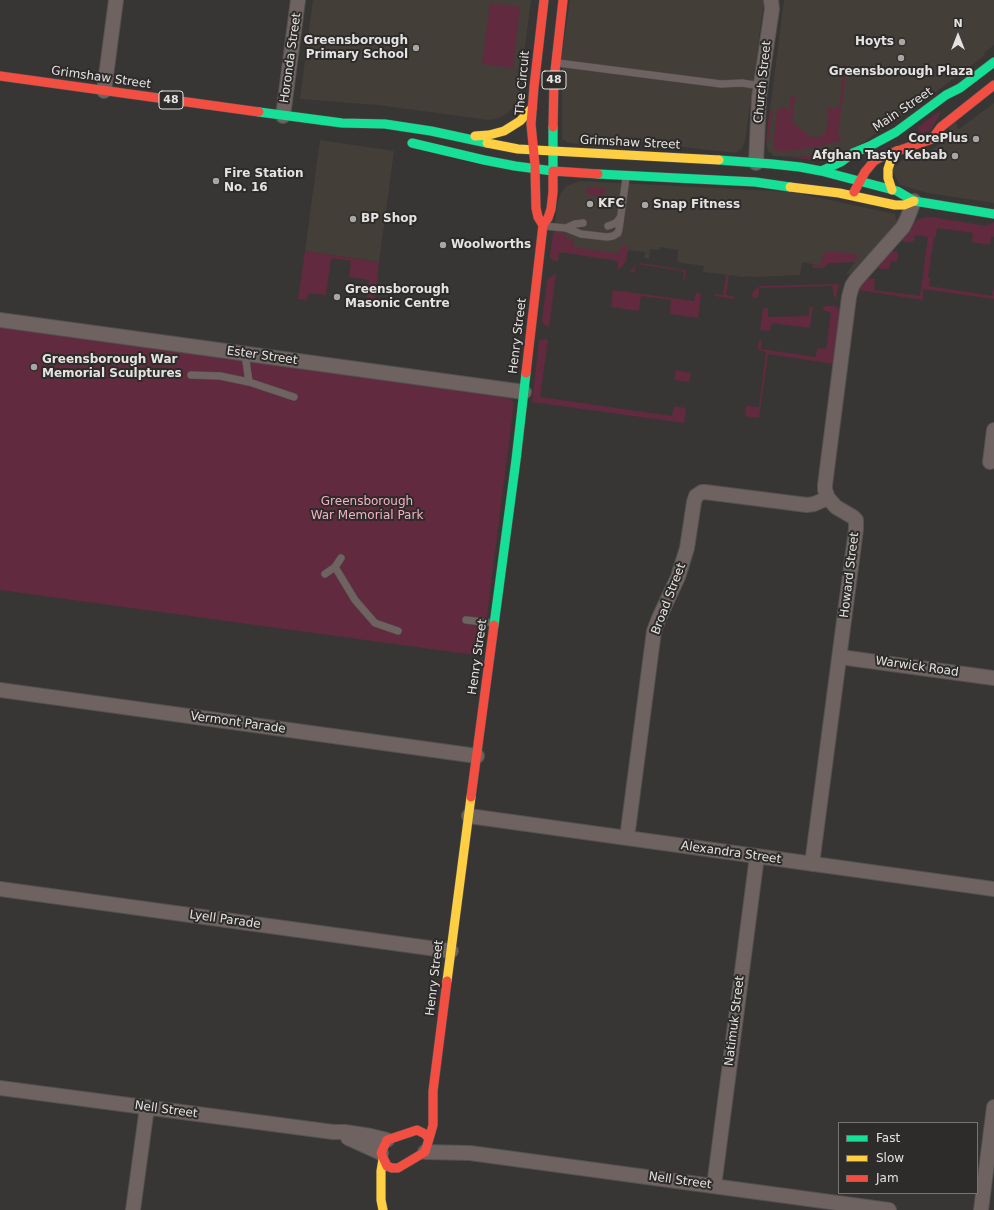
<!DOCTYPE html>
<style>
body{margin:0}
#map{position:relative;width:994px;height:1210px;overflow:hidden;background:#373635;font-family:"DejaVu Sans",sans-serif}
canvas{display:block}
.legend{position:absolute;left:838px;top:1122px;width:140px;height:72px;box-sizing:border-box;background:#2e2c2a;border:1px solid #777574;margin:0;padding:5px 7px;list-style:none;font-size:12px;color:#e5e3e2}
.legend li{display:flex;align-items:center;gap:8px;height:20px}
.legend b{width:20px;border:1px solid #777574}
.north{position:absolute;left:938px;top:16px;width:40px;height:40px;-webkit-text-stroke:3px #2e2c2a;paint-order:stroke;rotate:0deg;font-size:11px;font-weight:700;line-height:16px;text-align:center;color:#e5e3e2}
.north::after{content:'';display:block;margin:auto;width:14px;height:18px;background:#e5e3e2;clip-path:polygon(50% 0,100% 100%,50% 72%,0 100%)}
</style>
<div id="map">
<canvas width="994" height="1210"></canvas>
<ul class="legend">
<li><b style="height:5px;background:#16e098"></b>Fast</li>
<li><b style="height:5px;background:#ffcf43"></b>Slow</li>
<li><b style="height:5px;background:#f24e42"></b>Jam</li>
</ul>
<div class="north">N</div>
</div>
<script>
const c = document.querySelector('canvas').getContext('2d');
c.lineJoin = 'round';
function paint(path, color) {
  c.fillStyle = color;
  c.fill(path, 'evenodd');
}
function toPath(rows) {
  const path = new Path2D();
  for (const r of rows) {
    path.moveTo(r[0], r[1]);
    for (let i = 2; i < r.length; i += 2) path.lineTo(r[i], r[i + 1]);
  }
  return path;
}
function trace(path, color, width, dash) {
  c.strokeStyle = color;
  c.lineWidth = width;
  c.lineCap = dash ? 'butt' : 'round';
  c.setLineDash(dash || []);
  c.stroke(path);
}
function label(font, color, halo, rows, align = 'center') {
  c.font = font + ' "DejaVu Sans",sans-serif';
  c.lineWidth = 4;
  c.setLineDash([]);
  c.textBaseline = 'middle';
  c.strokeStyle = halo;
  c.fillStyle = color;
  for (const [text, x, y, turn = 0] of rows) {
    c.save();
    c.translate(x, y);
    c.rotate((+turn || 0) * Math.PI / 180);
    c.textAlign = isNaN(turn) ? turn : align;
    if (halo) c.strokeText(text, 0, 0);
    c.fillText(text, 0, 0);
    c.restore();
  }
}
paint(toPath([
 [313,0,531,0,519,95,515,105,508,113,499,118,489,120,378,105,300,99],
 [570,0,764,0,745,141,742,148,736,153,631,141,625,142,620,148,569,143,562,139,562,54],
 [784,0,994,0,994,45,984,53,985,55,921,103,840,158,774,156,768,151,766,142],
 [994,103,994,203,928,193,900,185,892,170,911,152,915,156,922,152,927,153,946,139,950,125,956,122,958,129,959,129],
 [320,140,394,151,379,262,305,251],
 [580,181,792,192,895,214,897,221,897,224,866,260,851,273,846,274,855,262,828,263,824,268,813,268,812,264,802,262,800,275,754,277,745,276,744,277,729,275,703,272,704,266,677,262,678,250,660,247,659,250,650,249,649,259,644,258,645,252,628,250,626,261,618,271,618,261,561,252,559,254,558,261,552,260,550,257,558,200,561,193,566,186]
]), '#443e39');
paint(toPath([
 [490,3,520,7,513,68,482,64],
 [844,66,847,66,838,134,842,140,817,147,788,151,777,151,773,146,777,110,780,110,782,108,786,107,788,109,791,109,789,101,792,95,795,95,795,97,792,122,812,138,820,137,826,132,829,107,831,106,834,109,839,107],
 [773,110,768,142,766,142,769,113],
 [941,110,938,118,930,130,923,133,919,132,918,127],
 [839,151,842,151,831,162,787,157,809,156],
 [587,187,605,188,604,197,586,194],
 [925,217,932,217,987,226,994,222,994,237,991,236,990,245,972,242,973,233,937,228,936,237,934,237,928,277,930,278,929,286,992,296,994,286,994,299,923,289,923,300,858,290,867,278,875,279,874,290,920,296,928,237,915,235,914,241,911,242,903,242,902,238,917,220],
 [556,232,566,234,565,238,574,239,573,247,619,254,621,246,628,246,626,261,618,271,618,261,561,252,559,254,558,261,552,260,550,257,553,234],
 [305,251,379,262,375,299,367,298,369,280,349,277,351,261,331,258,326,295,308,293,307,300,298,299],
 [825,251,830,253,830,251,859,255,853,262,828,263,824,268,813,268,813,264,820,265],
 [891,251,898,252,897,262,891,261,889,269,880,269,878,266],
 [640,263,685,270,686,271,685,279,683,279,684,272,683,271,637,264,636,265,634,273,630,272,635,265],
 [555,274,556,274,549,327,544,325,542,321,547,280],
 [726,275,729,275,726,295,735,297,734,299,714,296,716,294,723,295],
 [839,284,836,298,833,296,833,287,831,286,759,288,758,298,754,298,752,296,753,291,757,288,761,286],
 [613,290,694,301,696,293,698,292,701,295,698,318,670,314,671,300,641,296,639,311,611,307],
 [825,306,834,306,837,307,841,313,834,364,768,354,759,418,745,416,746,406,759,407,766,352,758,350,759,340,762,341,761,349,816,357,817,348,826,349,831,313,823,310,823,308],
 [809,307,813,307,810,327,809,328,772,323,770,330,769,331,760,330,763,309,764,308,768,308,768,317,809,316],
 [0,327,505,396,509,397,514,403,482,656,0,590],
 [546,339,548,340,540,397,672,416,674,406,686,408,684,423,532,402,539,341],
 [676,370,691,373,689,382,674,380]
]), '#612a3f');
const lane = toPath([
 [558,63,721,84,742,83,761,86],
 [544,226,566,228,581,234,607,237,613,236,618,233,619,229,626,178],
 [608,226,616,223,620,218],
 [566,228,575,224,583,223],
 [245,354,249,382],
 [191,375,220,376,249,382,294,397],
 [335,567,355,600,375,623,398,631],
 [325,574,335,567,341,558],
 [466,620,493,623]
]);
const street = toPath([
 [104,91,116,0],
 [283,116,298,0],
 [756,163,759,97,772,9,771,0],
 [0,320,524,392],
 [990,462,994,430],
 [840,657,994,678],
 [0,690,477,756],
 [469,816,994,889],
 [627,838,654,631,659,618,678,577,683,561,687,548,694,502,696,496,702,492,705,492,807,505,814,504,828,498],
 [812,864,856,529,856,520,853,517,836,507,828,498,825,490,825,485,849,297,852,286,856,280,903,227,907,219,914,201],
 [0,889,451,951],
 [0,1088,333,1132,345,1132,371,1136,387,1140],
 [348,1138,381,1153],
 [425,1152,470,1153,889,1210],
 [714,1186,757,856],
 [133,1210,147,1107],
 [981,1210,994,1107]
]);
const fast = toPath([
 [259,112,342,123,385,124,431,131,487,143],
 [412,143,484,160,515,166,553,171,553,127],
 [719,160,772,164,800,167,821,171,897,191,914,201,994,214],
 [821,171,841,162,853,153,870,146,896,132,946,95,960,88,994,62],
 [598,174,755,182,790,187],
 [494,625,516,460,526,373]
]);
const slow = toPath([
 [475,136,489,135,504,131,520,121,532,108],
 [487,143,518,149,553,151],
 [553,151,719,160],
 [790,187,839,193,895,205,904,205,914,201],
 [892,190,888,178,888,169,891,160,897,151],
 [447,981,471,797],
 [383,1159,381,1171,381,1200,383,1210]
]);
const jam = toPath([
 [0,76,259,112],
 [553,127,554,80,563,0],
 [535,165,531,124,534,87,544,0],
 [535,169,536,208,538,217,543,225],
 [854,192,865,172,874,161,883,156,932,139,941,127,994,85],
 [526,373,543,225,548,218,551,209,553,192,553,171,598,174],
 [471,797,494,625],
 [417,1130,425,1134,429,1139,425,1152,398,1168,392,1168,387,1166,381,1153,387,1140,417,1130],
 [429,1139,433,1125,433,1091,447,981]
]);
trace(lane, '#535251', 8);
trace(street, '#535251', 16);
trace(fast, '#535251', 10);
trace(slow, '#535251', 10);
trace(jam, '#535251', 10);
trace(lane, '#6e6361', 7);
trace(street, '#6e6361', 14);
trace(fast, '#16e098', 9);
trace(slow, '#ffcf43', 9);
trace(jam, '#f24e42', 9);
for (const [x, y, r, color] of [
 [902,42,4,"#a8a6a5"],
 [416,48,4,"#a8a6a5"],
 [901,58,4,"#a8a6a5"],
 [976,139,4,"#a8a6a5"],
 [955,156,4,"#a8a6a5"],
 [216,181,4,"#a8a6a5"],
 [590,204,4,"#a8a6a5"],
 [645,205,4,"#a8a6a5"],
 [353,219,4,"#a8a6a5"],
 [443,245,4,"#a8a6a5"],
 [337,297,4,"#a8a6a5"],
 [34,367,4,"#a8a6a5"]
]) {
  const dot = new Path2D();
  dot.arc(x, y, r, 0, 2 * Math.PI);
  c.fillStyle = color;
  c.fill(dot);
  trace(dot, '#2e2c2a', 1.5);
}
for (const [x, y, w] of [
 [554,80,24],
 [171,100,24]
]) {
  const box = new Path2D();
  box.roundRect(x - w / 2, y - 9, w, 18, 3);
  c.fillStyle = '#2e2c2a';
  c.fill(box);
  trace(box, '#e5e3e2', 1);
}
label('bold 11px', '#e5e3e2', null, [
 ["48",554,80],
 ["48",171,100]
]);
label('bold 12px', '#e5e3e2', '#2e2c2a', [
 ["Greensborough",408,41,"right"],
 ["Primary School",408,55,"right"],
 ["Hoyts",894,42,"right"],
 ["Greensborough Plaza",901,72,"center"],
 ["CorePlus",968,139,"right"],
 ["Afghan Tasty Kebab",947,156,"right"],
 ["Fire Station",224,174],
 ["No. 16",224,188],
 ["KFC",598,204],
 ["Snap Fitness",653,205],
 ["BP Shop",361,219],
 ["Woolworths",451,245],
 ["Greensborough",345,290],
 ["Masonic Centre",345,304],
 ["Greensborough War",42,360],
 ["Memorial Sculptures",42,374]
], 'left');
label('12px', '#e5e3e2', '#2e2c2a', [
 ["Horonda Street",291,58,-82],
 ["Grimshaw Street",101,78,8],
 ["Church Street",763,82,-84],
 ["The Circuit",523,83,-85],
 ["Main Street",903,110,-34],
 ["Grimshaw Street",630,143,3],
 ["Henry Street",518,336,-83],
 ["Ester Street",262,356,8],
 ["Howard Street",850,575,-83],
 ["Broad Street",669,599,-69],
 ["Henry Street",478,657,-82],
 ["Warwick Road",917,667,8],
 ["Vermont Parade",238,723,8],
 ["Alexandra Street",731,853,8],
 ["Lyell Parade",225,920,8],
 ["Henry Street",435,978,-83],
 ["Natimuk Street",735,1021,-83],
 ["Nell Street",166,1110,8],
 ["Nell Street",680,1181,8]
]);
label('12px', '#f4b0c6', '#2e2c2a', [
 ["Greensborough",367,502],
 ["War Memorial Park",367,516]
]);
</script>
